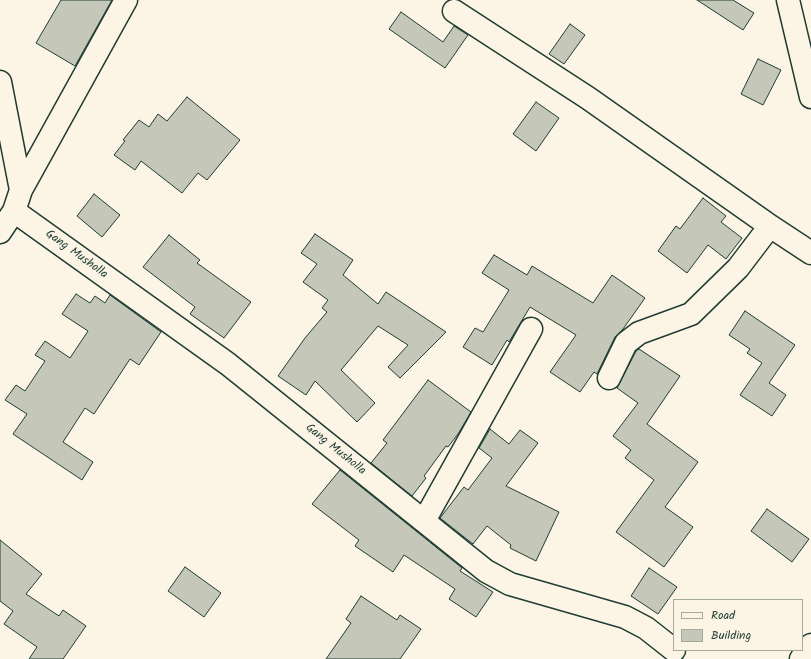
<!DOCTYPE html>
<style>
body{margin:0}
#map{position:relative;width:811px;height:659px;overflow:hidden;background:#fcf5e5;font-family:Kalam,sans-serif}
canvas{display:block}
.legend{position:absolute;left:673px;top:599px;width:130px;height:52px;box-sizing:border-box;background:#fcf5e5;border:1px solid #a4ab9e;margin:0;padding:5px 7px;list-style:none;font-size:12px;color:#1f3d34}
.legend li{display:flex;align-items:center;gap:8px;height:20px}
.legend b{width:20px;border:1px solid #a4ab9e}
</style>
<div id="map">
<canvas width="811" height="659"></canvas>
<ul class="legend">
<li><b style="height:5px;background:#fcf5e5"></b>Road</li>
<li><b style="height:11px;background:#c5c7b9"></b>Building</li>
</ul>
</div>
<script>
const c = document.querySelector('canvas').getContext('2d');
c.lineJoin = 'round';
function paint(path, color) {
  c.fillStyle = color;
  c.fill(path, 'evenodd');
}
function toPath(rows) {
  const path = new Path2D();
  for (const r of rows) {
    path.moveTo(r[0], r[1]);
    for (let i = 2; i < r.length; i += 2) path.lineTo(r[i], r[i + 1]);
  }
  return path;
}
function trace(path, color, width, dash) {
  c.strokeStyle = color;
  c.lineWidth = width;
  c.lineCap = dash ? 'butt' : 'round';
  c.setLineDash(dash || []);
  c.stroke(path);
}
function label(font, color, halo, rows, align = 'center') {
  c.font = font + ' Kalam,sans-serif';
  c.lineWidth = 3.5;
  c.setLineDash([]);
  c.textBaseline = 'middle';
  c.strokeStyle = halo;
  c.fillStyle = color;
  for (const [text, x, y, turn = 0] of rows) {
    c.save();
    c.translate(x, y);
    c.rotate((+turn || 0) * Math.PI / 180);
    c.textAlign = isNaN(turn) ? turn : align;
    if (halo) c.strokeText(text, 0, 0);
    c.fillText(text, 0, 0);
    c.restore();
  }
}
const building = toPath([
 [61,0,112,0,75,66,36,43,61,0],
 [697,0,733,0,754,13,743,30,697,0],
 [401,12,443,42,454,26,468,35,445,68,389,29,401,12],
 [570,24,585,35,564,64,549,54,570,24],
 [758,59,781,70,763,105,741,94,758,59],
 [187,97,240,140,207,180,198,173,182,193,141,161,135,170,114,155,125,141,123,140,139,120,149,127,158,114,167,121,187,97],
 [536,102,559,118,536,151,513,134,536,102],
 [94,194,120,215,102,237,77,216,94,194],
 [703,198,726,216,721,222,742,238,726,259,708,245,687,273,658,251,676,226,680,229,703,198],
 [315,234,353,260,343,275,378,304,386,292,446,332,400,378,388,367,408,345,378,326,341,370,375,403,357,422,315,381,306,395,278,376,305,338,327,312,322,308,328,300,303,282,317,264,301,253,315,234],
 [169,235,200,260,197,263,251,302,224,338,190,314,195,307,143,267,169,235],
 [494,255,527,275,532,266,593,303,612,275,645,298,623,329,615,337,597,374,594,372,580,392,550,372,576,335,530,307,509,342,507,340,492,365,463,347,475,328,483,332,509,290,482,273,494,255],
 [76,294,90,303,95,296,105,303,110,295,161,332,139,365,130,359,94,414,85,408,63,442,93,462,82,480,13,434,27,414,5,400,16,385,25,391,45,361,35,355,45,341,70,358,88,331,62,314,76,294],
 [745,311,795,345,769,383,786,395,772,416,740,395,762,363,747,353,750,349,729,335,745,311],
 [639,349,680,376,647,424,698,462,665,507,693,527,664,567,616,532,654,480,625,458,631,450,613,436,638,403,617,388,636,351,639,349],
 [428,380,471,412,458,434,448,447,446,446,424,476,426,478,412,496,371,463,387,443,383,440,428,380],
 [490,429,509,444,520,430,538,443,506,486,559,512,536,561,510,548,511,545,487,526,473,544,440,518,464,487,468,490,492,458,479,448,490,429],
 [340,470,462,568,460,571,493,592,476,617,449,599,455,589,404,555,393,572,355,546,359,540,312,504,340,470],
 [767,509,809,539,792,562,751,531,767,509],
 [0,540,42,574,26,594,59,616,63,610,86,626,63,659,29,659,37,647,4,624,13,611,0,601,0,540],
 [185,567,221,593,204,617,168,591,185,567],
 [649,568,677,587,658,614,631,596,649,568],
 [361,596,397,620,400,615,421,629,400,659,326,659,351,623,346,619,361,596]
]);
paint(building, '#c5c7b9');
trace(building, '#1f3d34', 1);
const minor = toPath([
 [788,0,811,97],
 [454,11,588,98,770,226,811,253],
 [0,82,21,190],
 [14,211,228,364,486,571,510,584,625,617,646,628,674,650],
 [0,232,14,211,21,190,126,0],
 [609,378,626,343,639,333,691,314,738,268,770,226],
 [424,521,531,329],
 [801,659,811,645]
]);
trace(minor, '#1f3d34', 25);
trace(minor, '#fcf5e5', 22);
label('12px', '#1f3d34', '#fcf5e5', [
 ["Gang Musholla",76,255,36],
 ["Gang Musholla",335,450,39]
]);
</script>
